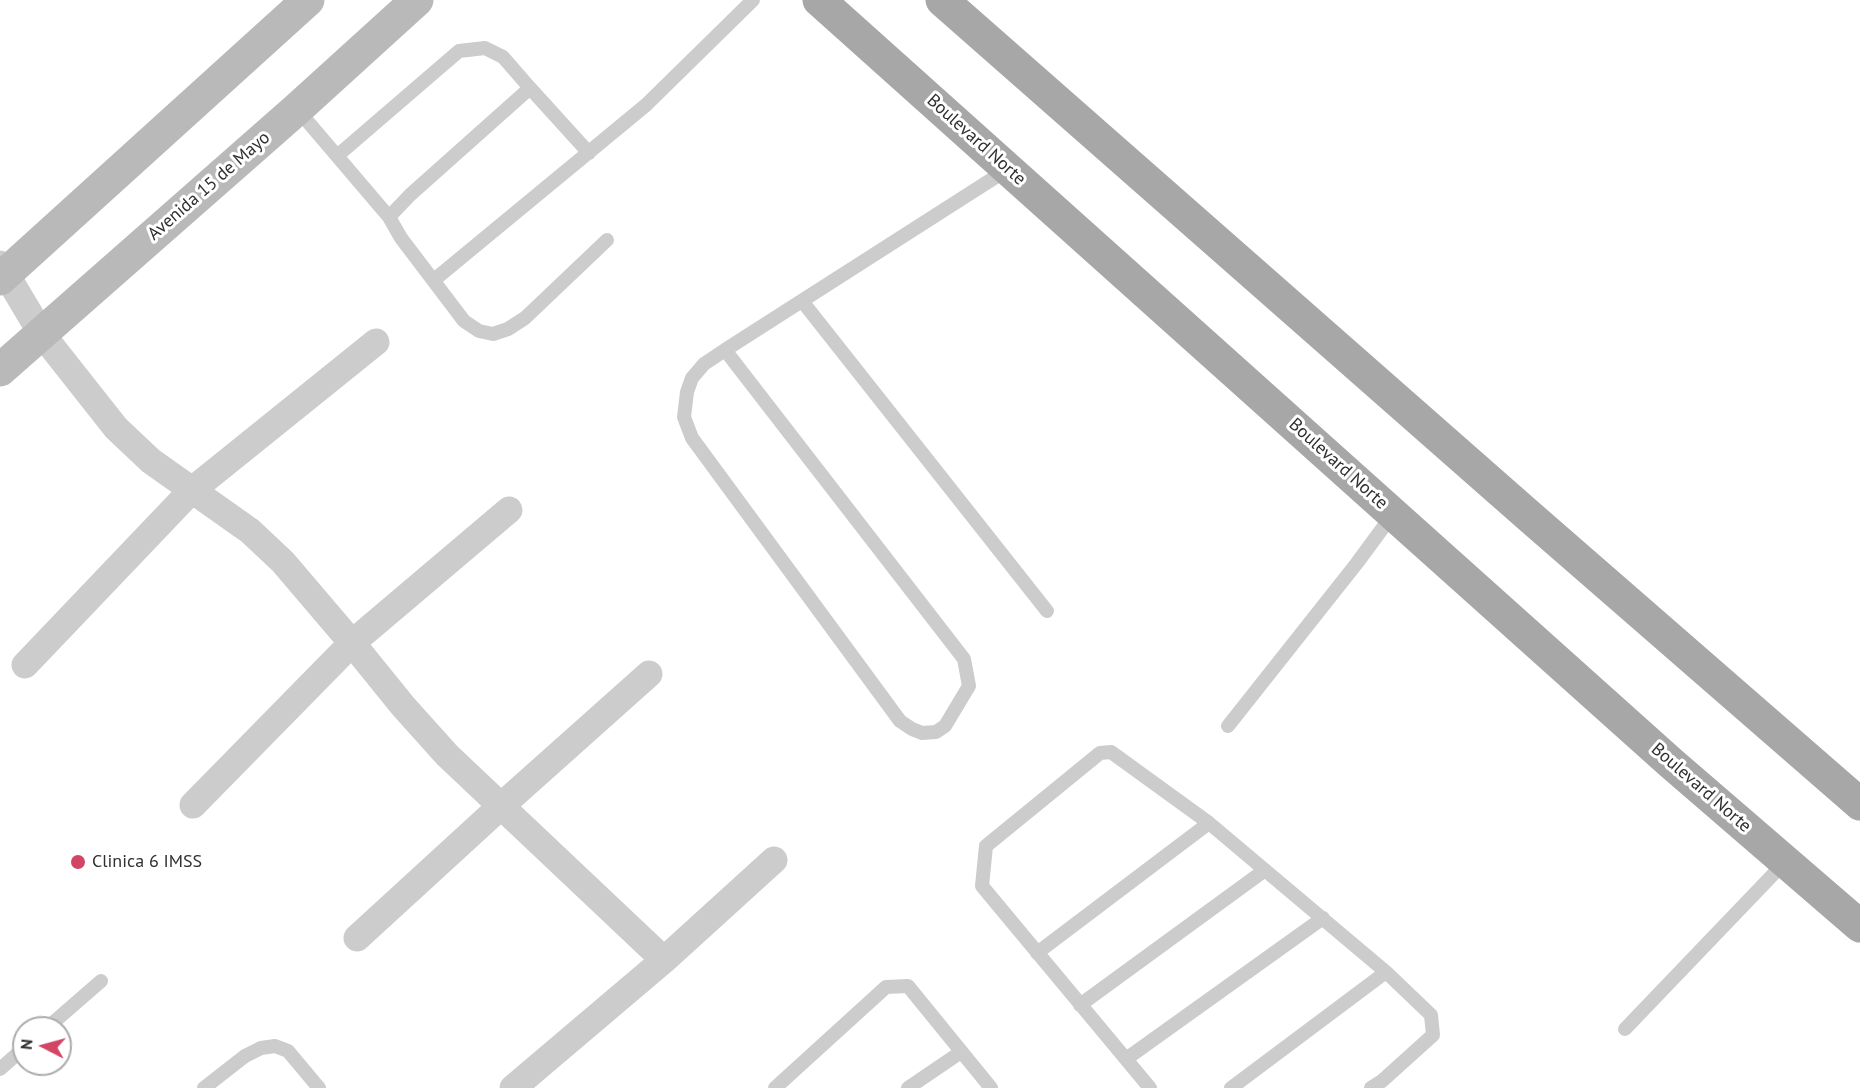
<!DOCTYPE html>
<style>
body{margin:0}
#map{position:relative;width:1860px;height:1088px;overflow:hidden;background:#fff;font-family:"PT Sans",sans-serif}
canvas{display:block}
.north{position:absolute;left:12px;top:1016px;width:60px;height:60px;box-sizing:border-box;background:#fff;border:2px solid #acacac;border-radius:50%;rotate:276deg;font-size:16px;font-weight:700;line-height:24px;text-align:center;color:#2f2f2f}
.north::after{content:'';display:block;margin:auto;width:21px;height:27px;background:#d34564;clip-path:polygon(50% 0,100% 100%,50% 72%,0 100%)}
</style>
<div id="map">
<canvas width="1860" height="1088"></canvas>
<div class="north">N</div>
</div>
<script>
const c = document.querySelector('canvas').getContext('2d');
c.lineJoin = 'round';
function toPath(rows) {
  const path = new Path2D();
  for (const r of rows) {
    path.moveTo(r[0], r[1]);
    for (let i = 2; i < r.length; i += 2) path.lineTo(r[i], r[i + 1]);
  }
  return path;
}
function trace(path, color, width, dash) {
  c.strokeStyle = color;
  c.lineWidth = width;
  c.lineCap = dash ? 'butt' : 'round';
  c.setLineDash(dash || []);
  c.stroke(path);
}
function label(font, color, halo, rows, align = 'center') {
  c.font = font + ' "PT Sans",sans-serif';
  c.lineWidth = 6;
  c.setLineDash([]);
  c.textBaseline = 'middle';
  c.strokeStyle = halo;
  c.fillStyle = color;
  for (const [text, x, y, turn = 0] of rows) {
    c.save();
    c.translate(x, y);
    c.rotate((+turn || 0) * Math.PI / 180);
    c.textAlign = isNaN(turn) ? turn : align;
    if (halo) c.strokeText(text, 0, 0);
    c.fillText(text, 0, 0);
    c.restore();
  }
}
trace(toPath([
 [297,109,389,217],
 [589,153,530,88,410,195,389,217,401,238,464,321,479,331,493,334,508,329,525,318,607,240],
 [337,156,459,51,485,48,503,57,530,88],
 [434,280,646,105,753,0],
 [802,301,1047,611],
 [725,350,964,659,969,686,945,726,936,732,922,733,912,729,900,721,692,438,684,417,687,392,692,378,704,364,725,350],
 [725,350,1008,169],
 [1228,726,1357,563,1393,514],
 [1037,953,1209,823],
 [1080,1005,1265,870],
 [47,1028,101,981],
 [1625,1029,1786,861],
 [1126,1059,1323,918],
 [0,1069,24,1048],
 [204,1088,245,1056,261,1048,275,1046,288,1051,319,1088],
 [775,1088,886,987,908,986,991,1088],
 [908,1088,961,1052],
 [1150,1088,982,886,986,846,1100,753,1111,752,1209,823,1386,972,1231,1088],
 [1371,1088,1382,1081,1433,1035,1431,1015,1386,972]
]), '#ccc', 14);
trace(toPath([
 [0,264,41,333,116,428,151,461,250,531,283,562,352,643,403,706,447,755,664,960],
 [25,665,191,491,376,342],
 [193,805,352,643,509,510],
 [357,938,500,807,649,674],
 [513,1088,664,960,774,860]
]), '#ccc', 27);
trace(toPath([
 [0,279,308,0],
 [0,370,297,109,417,0]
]), '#b9b9b9', 33);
trace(toPath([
 [819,0,1671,763,1860,926],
 [942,0,1529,516,1860,804]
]), '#a7a7a7', 33);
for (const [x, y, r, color] of [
 [78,862,8,"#d34564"]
]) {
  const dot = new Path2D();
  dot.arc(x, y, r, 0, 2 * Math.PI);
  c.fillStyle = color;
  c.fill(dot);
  trace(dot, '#fff', 2);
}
label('18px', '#2f2f2f', '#fff', [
 ["Boulevard Norte",976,140,42],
 ["Avenida 15 de Mayo",209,186,-41],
 ["Boulevard Norte",1338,464,42],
 ["Boulevard Norte",1701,788,41]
]);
label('18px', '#2f2f2f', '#fff', [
 ["Clinica 6 IMSS",92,862]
], 'left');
</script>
